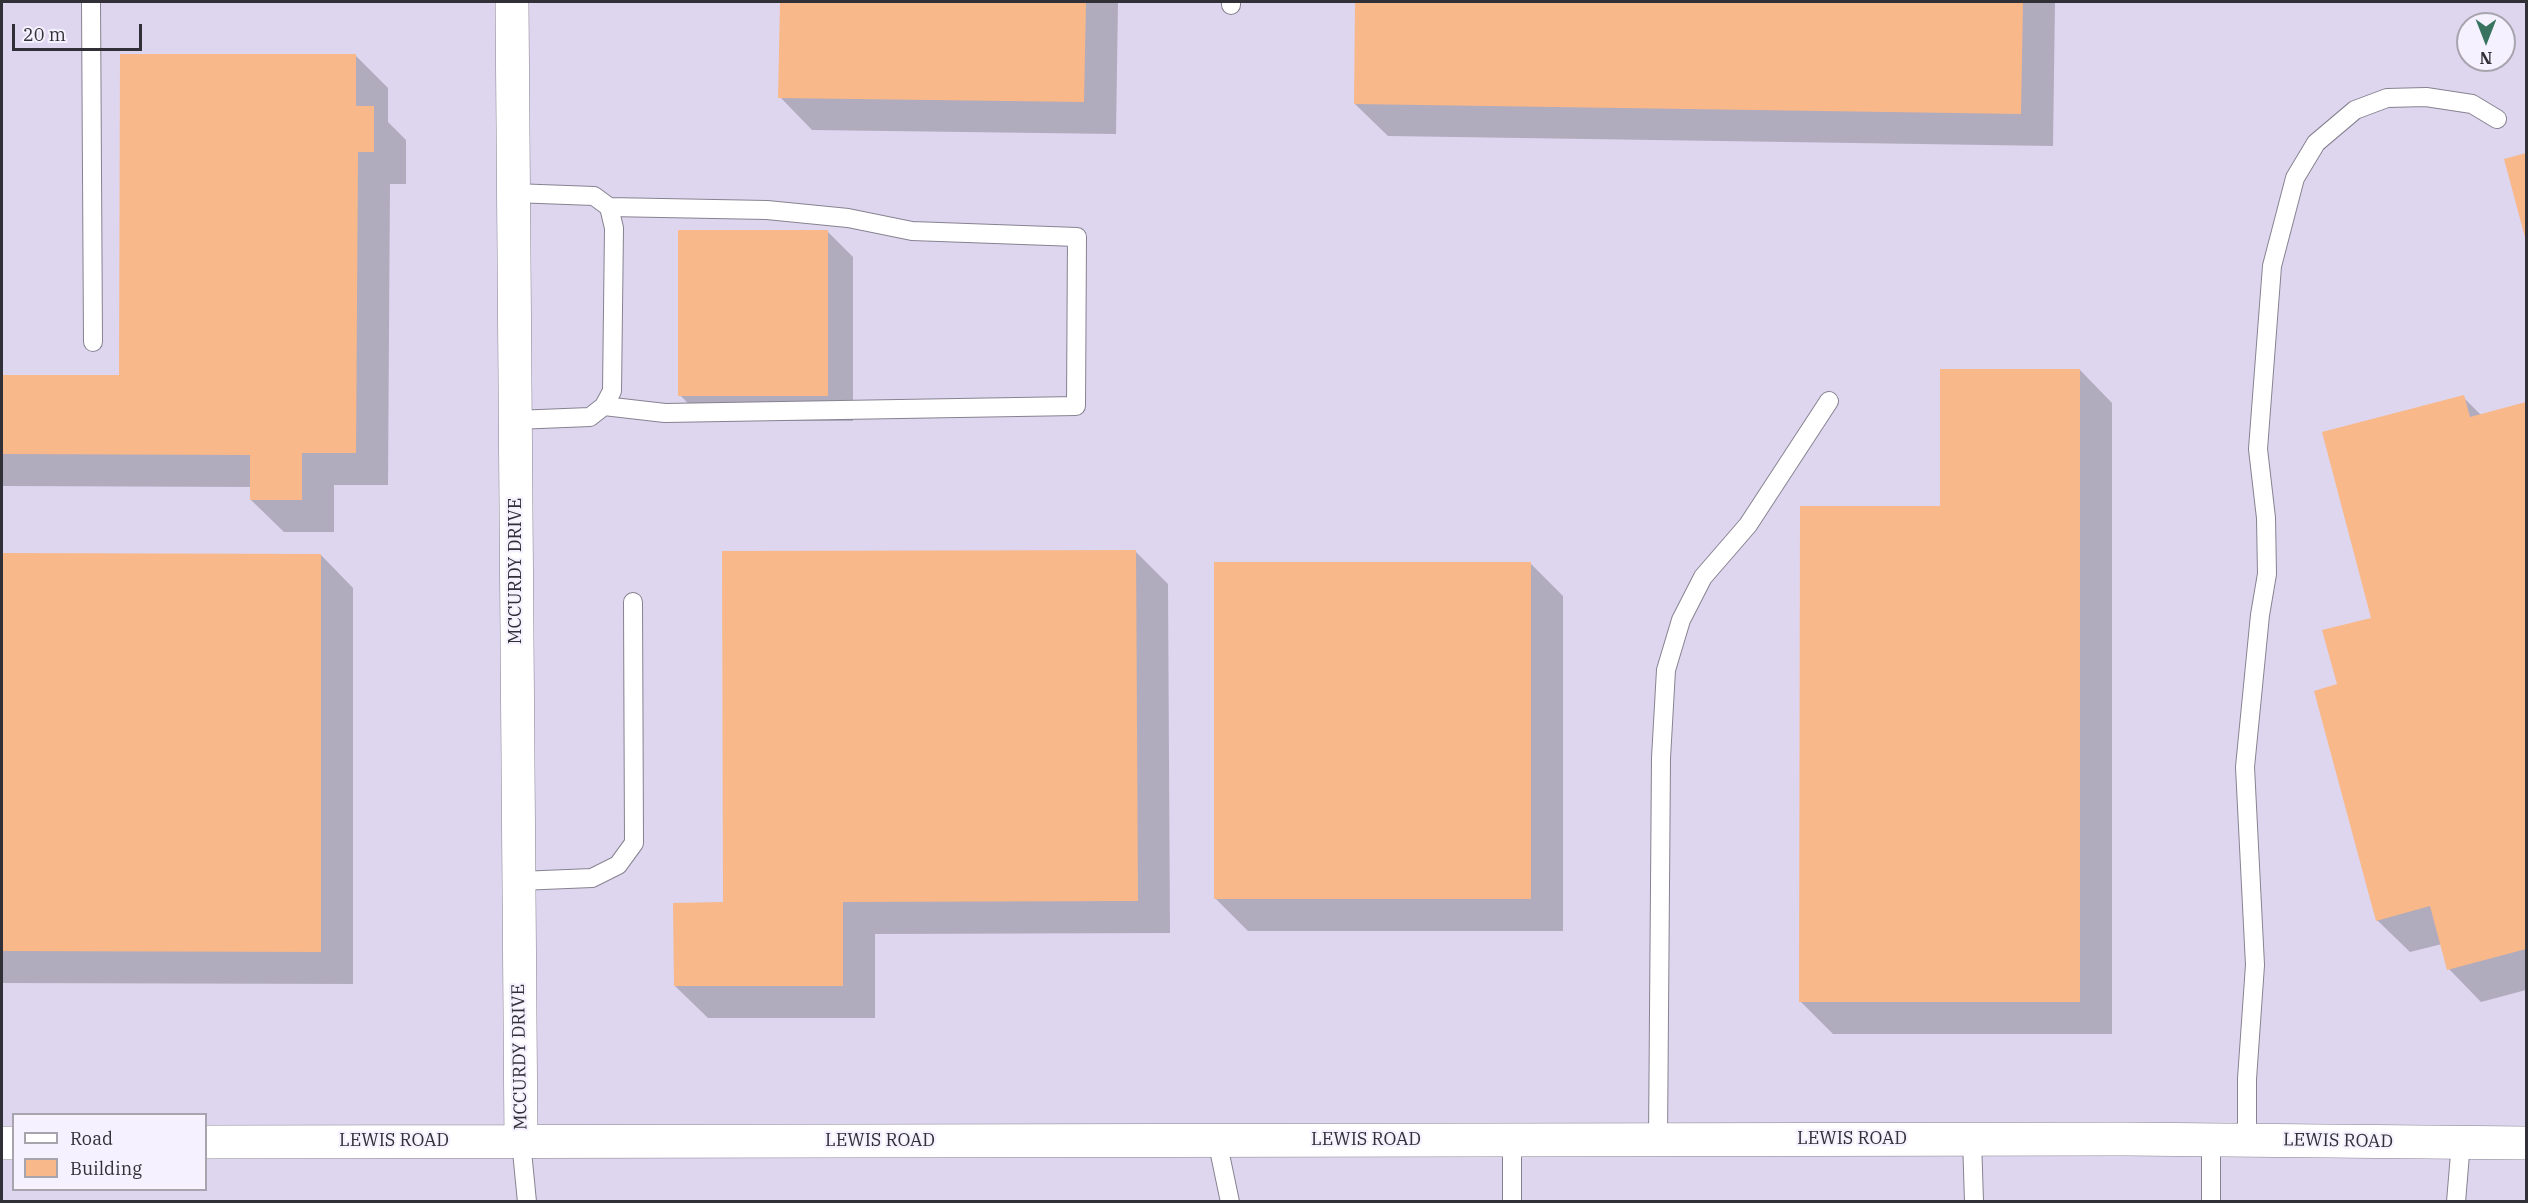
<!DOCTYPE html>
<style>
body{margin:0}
#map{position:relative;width:2528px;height:1203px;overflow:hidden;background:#e8e3f4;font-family:"IBM Plex Serif",serif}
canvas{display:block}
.frame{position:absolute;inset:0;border:3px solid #323037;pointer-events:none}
.legend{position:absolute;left:12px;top:1113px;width:195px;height:78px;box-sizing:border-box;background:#f5f1fe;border:2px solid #a7a4ae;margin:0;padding:8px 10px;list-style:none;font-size:18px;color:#323037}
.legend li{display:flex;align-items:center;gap:12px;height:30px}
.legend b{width:30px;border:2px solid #a7a4ae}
.north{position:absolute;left:2456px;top:12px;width:60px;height:60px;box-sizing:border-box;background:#f5f1fe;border:2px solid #a7a4ae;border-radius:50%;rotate:180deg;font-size:16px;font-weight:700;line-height:24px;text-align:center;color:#323037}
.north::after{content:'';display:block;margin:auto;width:21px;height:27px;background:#37735f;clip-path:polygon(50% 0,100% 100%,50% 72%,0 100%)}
.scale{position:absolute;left:12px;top:24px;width:130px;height:27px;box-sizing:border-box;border:3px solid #323037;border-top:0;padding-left:8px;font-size:18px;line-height:21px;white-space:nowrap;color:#323037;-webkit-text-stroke:4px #f5f1fe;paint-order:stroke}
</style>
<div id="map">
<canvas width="2528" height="1203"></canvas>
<div class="frame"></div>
<ul class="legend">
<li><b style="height:8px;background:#fff"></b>Road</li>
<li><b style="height:16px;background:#f8b88a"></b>Building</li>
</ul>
<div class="north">N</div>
<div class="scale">20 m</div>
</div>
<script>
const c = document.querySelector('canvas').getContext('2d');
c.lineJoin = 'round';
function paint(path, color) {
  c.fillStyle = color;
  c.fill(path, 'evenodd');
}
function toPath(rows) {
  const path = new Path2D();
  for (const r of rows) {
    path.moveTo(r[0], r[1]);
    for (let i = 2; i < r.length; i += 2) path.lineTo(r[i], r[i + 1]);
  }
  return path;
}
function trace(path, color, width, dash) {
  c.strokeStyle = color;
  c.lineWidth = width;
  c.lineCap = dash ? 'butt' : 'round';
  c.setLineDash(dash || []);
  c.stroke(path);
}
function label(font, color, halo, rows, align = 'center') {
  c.font = font + ' "IBM Plex Serif",serif';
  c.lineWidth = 4.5;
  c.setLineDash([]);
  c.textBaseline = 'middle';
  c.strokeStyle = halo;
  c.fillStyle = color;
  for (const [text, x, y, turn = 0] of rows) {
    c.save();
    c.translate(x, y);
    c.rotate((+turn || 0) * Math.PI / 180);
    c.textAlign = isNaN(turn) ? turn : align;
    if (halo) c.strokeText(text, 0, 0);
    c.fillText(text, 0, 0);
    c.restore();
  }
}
paint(toPath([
 [2,2,2526,2,2526,1201,2,1201],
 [2468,24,2504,24,2504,60,2468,60],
 [14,1114,206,1114,206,1190,14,1190]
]), '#ded6ee');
paint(toPath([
 [781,2,1118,2,1116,134,812,130,780,97],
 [1357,2,2055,2,2053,146,1388,136,1355,104],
 [356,56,388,88,388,122,406,140,406,184,390,184,388,485,334,485,334,532,284,532,251,500,251,487,2,486,2,376,120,377],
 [2526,155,2526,238,2506,160],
 [828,232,853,257,853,421,705,421,680,395],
 [2080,370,2112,403,2112,1034,1833,1034,1801,1002,1941,508],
 [2463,397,2482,416,2526,404,2526,990,2481,1002,2449,969,2442,944,2410,952,2377,920,2339,685,2373,619],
 [1135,551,1168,584,1170,933,875,934,875,1018,708,1018,675,986],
 [2,555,321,555,353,588,353,984,2,983],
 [1530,563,1563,596,1563,931,1248,931,1215,898]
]), '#0003');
paint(toPath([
 [780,2,1086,2,1084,102,778,98],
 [1355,2,2023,2,2021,114,1354,104],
 [120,54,356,54,356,106,374,106,374,152,358,152,356,453,302,453,302,500,250,500,250,455,2,454,2,375,119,375],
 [2526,153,2526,241,2504,159],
 [678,230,828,230,828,396,678,396],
 [1940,369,2080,369,2080,1002,1799,1002,1800,506,1940,506],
 [2464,395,2470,417,2526,402,2526,949,2447,970,2430,906,2376,921,2314,691,2337,684,2322,630,2371,618,2322,432],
 [1136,550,1138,901,843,902,843,986,674,986,673,903,723,902,722,551],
 [2,553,321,554,321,952,2,951],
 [1214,562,1531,562,1531,899,1214,899]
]), '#f8b88a');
const service = toPath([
 [91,2,93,342],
 [1231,5,1231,2],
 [513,193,594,196,609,207,614,228,612,391,604,406,590,417,515,420],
 [604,406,665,413,1076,406,1077,237,912,231,848,218,767,210,609,207],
 [519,881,592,878,618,865,634,843,633,602],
 [1972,1139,1974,1202],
 [1217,1140,1230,1202],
 [1512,1140,1512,1202],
 [1658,1140,1661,758,1666,670,1681,620,1703,577,1748,525,1829,401],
 [2247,1140,2247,1079,2255,965,2245,767,2260,615,2267,574,2266,518,2258,449,2272,266,2295,178,2316,143,2355,110,2387,98,2426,97,2472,104,2497,119],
 [521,1141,527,1202],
 [2211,1202,2211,1140],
 [2456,1202,2461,1142]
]);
const minor = toPath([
 [512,2,521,1141],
 [206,1142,2125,1139,2526,1143],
 [2,1143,14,1143]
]);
trace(service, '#878291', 20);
trace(minor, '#878291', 34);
trace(service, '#fff', 18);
trace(minor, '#fff', 33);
label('18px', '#323037', '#f5f1fe', [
 ["MCCURDY DRIVE",516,571,-90],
 ["MCCURDY DRIVE",520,1057,-91],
 ["LEWIS ROAD",1852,1139],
 ["LEWIS ROAD",1366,1140],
 ["LEWIS ROAD",394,1141],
 ["LEWIS ROAD",880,1141],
 ["LEWIS ROAD",2338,1141,1]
]);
</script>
